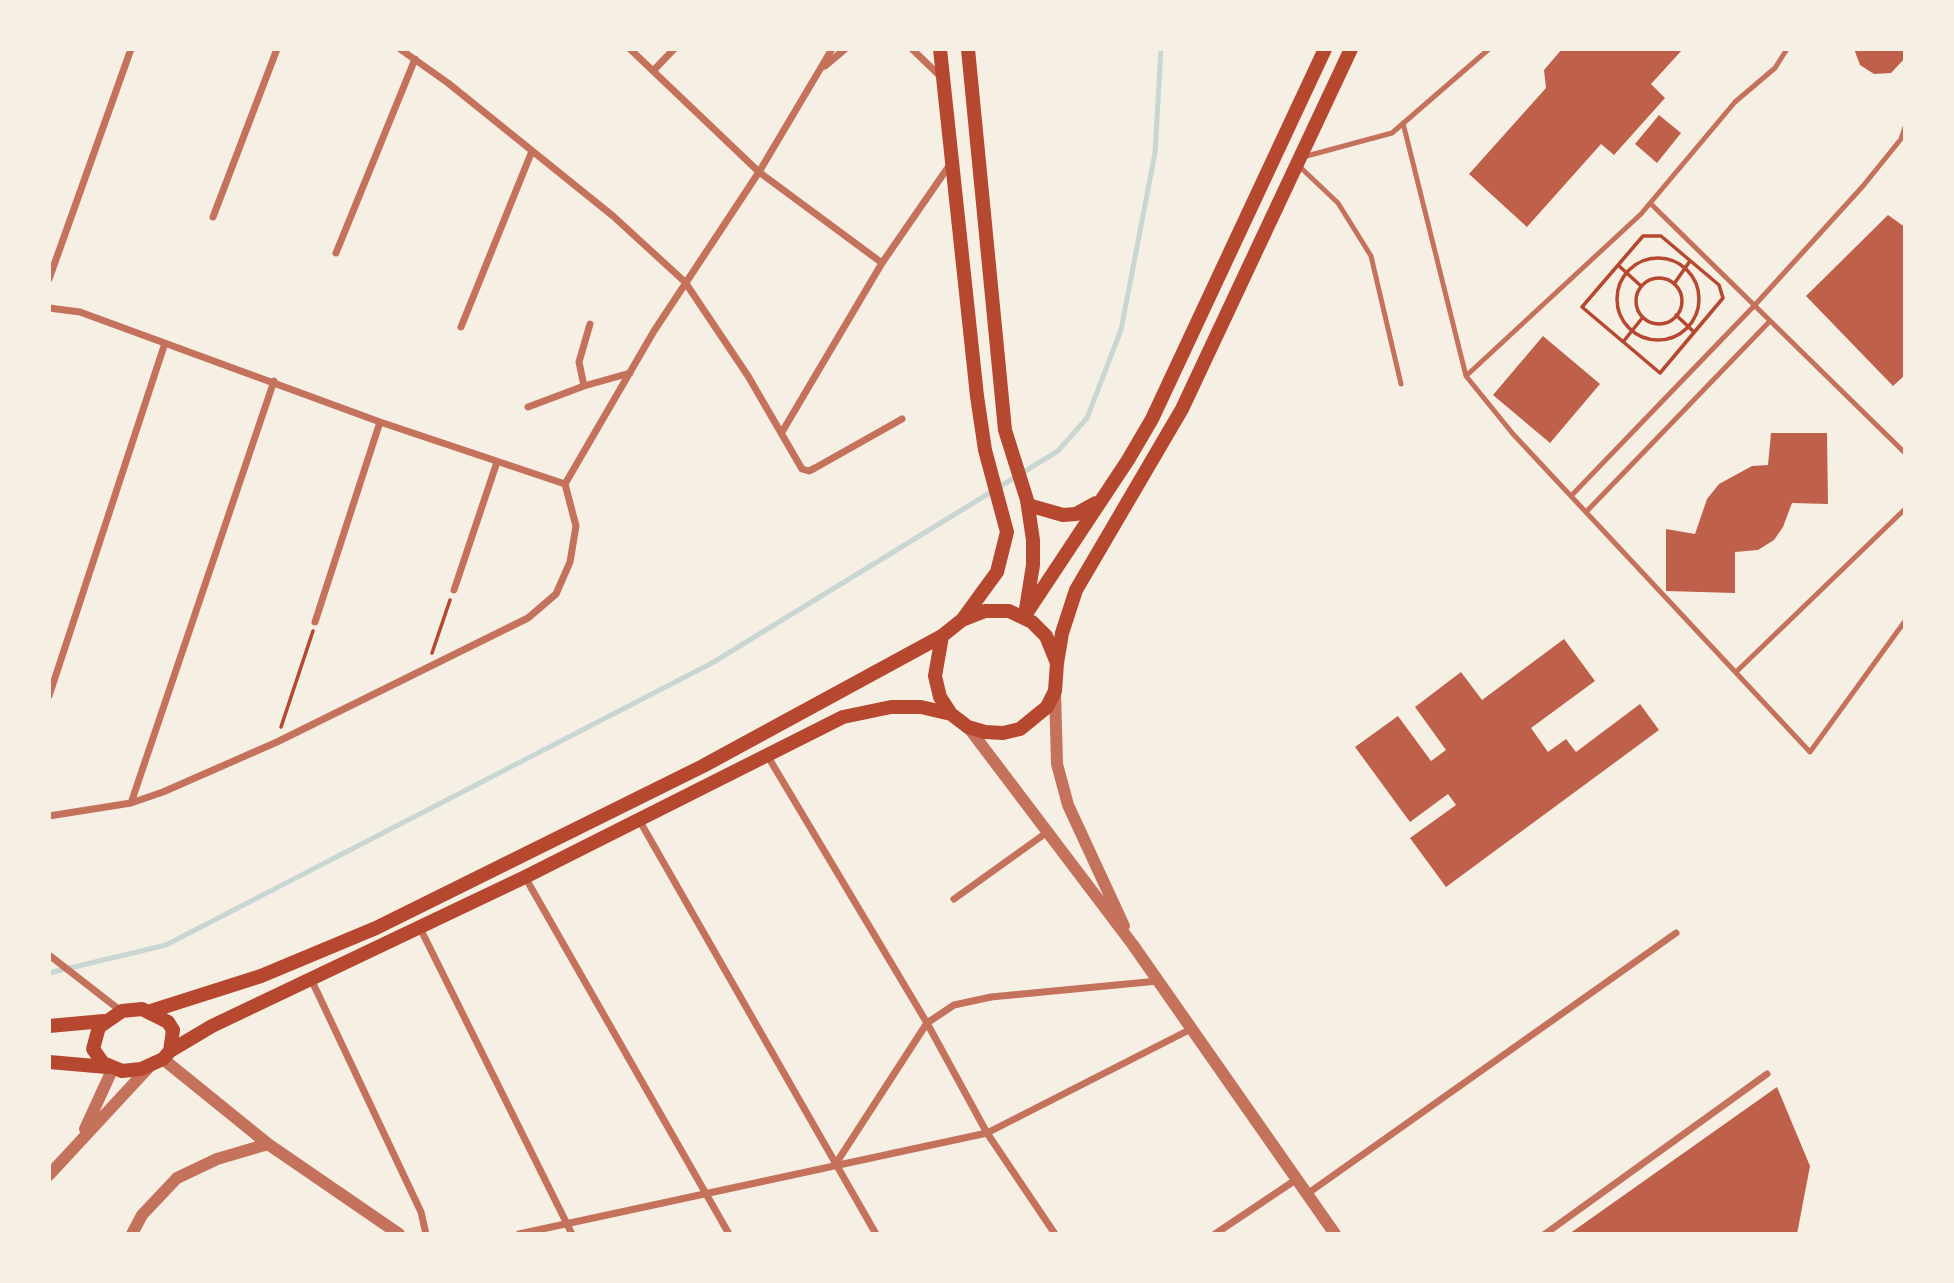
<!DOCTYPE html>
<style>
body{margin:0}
#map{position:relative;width:1954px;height:1283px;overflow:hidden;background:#f6efe4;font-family:"DM Sans",sans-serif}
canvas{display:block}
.frame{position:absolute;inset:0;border:51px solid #f6efe4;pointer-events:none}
</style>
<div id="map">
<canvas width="1954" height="1283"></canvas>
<div class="frame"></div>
</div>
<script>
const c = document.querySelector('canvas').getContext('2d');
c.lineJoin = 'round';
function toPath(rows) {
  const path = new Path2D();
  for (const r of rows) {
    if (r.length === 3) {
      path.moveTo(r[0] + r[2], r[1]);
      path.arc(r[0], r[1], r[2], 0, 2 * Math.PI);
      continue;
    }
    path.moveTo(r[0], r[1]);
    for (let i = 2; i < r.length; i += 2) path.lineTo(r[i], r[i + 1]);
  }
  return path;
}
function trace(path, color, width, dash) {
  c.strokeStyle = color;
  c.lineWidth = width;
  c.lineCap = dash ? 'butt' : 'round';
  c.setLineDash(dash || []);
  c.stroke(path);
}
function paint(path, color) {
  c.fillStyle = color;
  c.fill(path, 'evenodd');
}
trace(toPath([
 [49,973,166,945,712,663,1058,451,1087,418,1121,330,1155,153,1161,49]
]), '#c9d6d2', 5);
paint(toPath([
 [1562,49,1683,49,1651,84,1665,98,1614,155,1601,144,1527,227,1469,174,1546,88,1544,70],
 [1854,49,1905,49,1905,58,1891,73,1874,74,1860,65],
 [1659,115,1681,133,1657,163,1635,144],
 [1888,215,1905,227,1905,375,1893,386,1806,296],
 [1543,336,1600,384,1550,443,1493,395],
 [1771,433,1827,433,1828,504,1792,503,1783,527,1774,540,1758,550,1735,552,1735,593,1666,591,1666,529,1695,534,1707,499,1719,484,1752,466,1768,465],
 [1564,639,1595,681,1531,728,1548,752,1566,739,1576,752,1640,704,1659,730,1446,887,1410,838,1456,805,1448,794,1410,822,1355,747,1398,716,1431,761,1446,750,1415,707,1461,672,1482,700],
 [1777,1087,1810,1166,1797,1234,1569,1234]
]), '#bf614a');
trace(toPath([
 [1643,236,1661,236,1719,285,1723,298,1660,373,1582,307,1643,236],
 [1658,299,41],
 [1618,265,1641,286],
 [1659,301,23],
 [1674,284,1690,261],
 [1676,315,1694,332],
 [1623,342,1643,317],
 [432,653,450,600],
 [281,727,313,631]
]), '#b5482f', 3.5);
trace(toPath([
 [1403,123,1466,376,1513,434,1810,752,1905,621],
 [1303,157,1392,133,1489,49],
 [1299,166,1338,203,1371,256,1401,384],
 [1650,203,1905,453],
 [1466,376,1641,214,1735,102,1775,68,1787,49],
 [1571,496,1754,306,1863,186,1901,139,1905,127],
 [1586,512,1770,321],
 [1736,672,1905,509]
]), '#c5725c', 5);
trace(toPath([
 [400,49,448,83,613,216,685,282,748,376,802,469,809,471,815,468,902,419],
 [630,49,759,172,882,263],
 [912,49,942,78],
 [825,66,845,49],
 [653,71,674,49],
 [213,217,277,49],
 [336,253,415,59],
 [49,279,131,49],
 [49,308,80,312,380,422,565,484],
 [461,327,532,151],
 [584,386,579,362,590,324],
 [528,407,584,386,630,373],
 [782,432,882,263,951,163],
 [454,590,497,462],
 [315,622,380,422],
 [49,696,165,343],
 [767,755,927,1023,987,1133,1055,1234],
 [131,803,274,381],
 [49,816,131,803,163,792,277,742,528,618,556,594,570,562,576,526,565,484,654,331,759,172,832,49],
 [638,818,876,1234],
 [525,877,729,1234],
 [954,899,1046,833],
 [420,928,572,1234],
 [49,955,121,1011],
 [311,979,421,1212,426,1234],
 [835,1165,927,1023,954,1005,991,997,1158,981],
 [1307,1194,1676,933],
 [519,1234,987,1133,1193,1028],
 [1215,1234,1297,1179],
 [1545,1234,1767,1074]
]), '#c5725c', 7);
trace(toPath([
 [1055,692,1057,764,1068,805,1124,926],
 [968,727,1133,945,1335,1234],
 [163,1059,268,1144,399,1234],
 [85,1129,113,1068],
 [49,1175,150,1066],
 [132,1234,142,1215,177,1178,217,1159,268,1144]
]), '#c5725c', 12);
trace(toPath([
 [940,49,977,396,985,450,1007,532,997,572,962,620],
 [968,49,1005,430,1027,500,1033,540,1033,565,1026,609],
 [1028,505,1063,515,1076,514,1096,503],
 [985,611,1009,611,1032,622,1046,636,1057,663,1055,691,1047,707,1020,729,1003,733,985,732,968,727,951,714,940,697,935,676,942,636,962,620,985,611],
 [1024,617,1128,460,1152,419,1325,49],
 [1057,663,1062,633,1076,590,1182,409,1351,49],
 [142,1009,168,1022,173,1030,170,1051,163,1059,141,1069,122,1071,103,1063,93,1049,99,1027,122,1011,142,1009],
 [151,1011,261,976,376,928,703,766,942,636],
 [49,1026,104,1021],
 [170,1051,212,1026,525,877,843,717,891,707,921,707,951,714],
 [49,1062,107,1067]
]), '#b5482f', 14);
</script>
